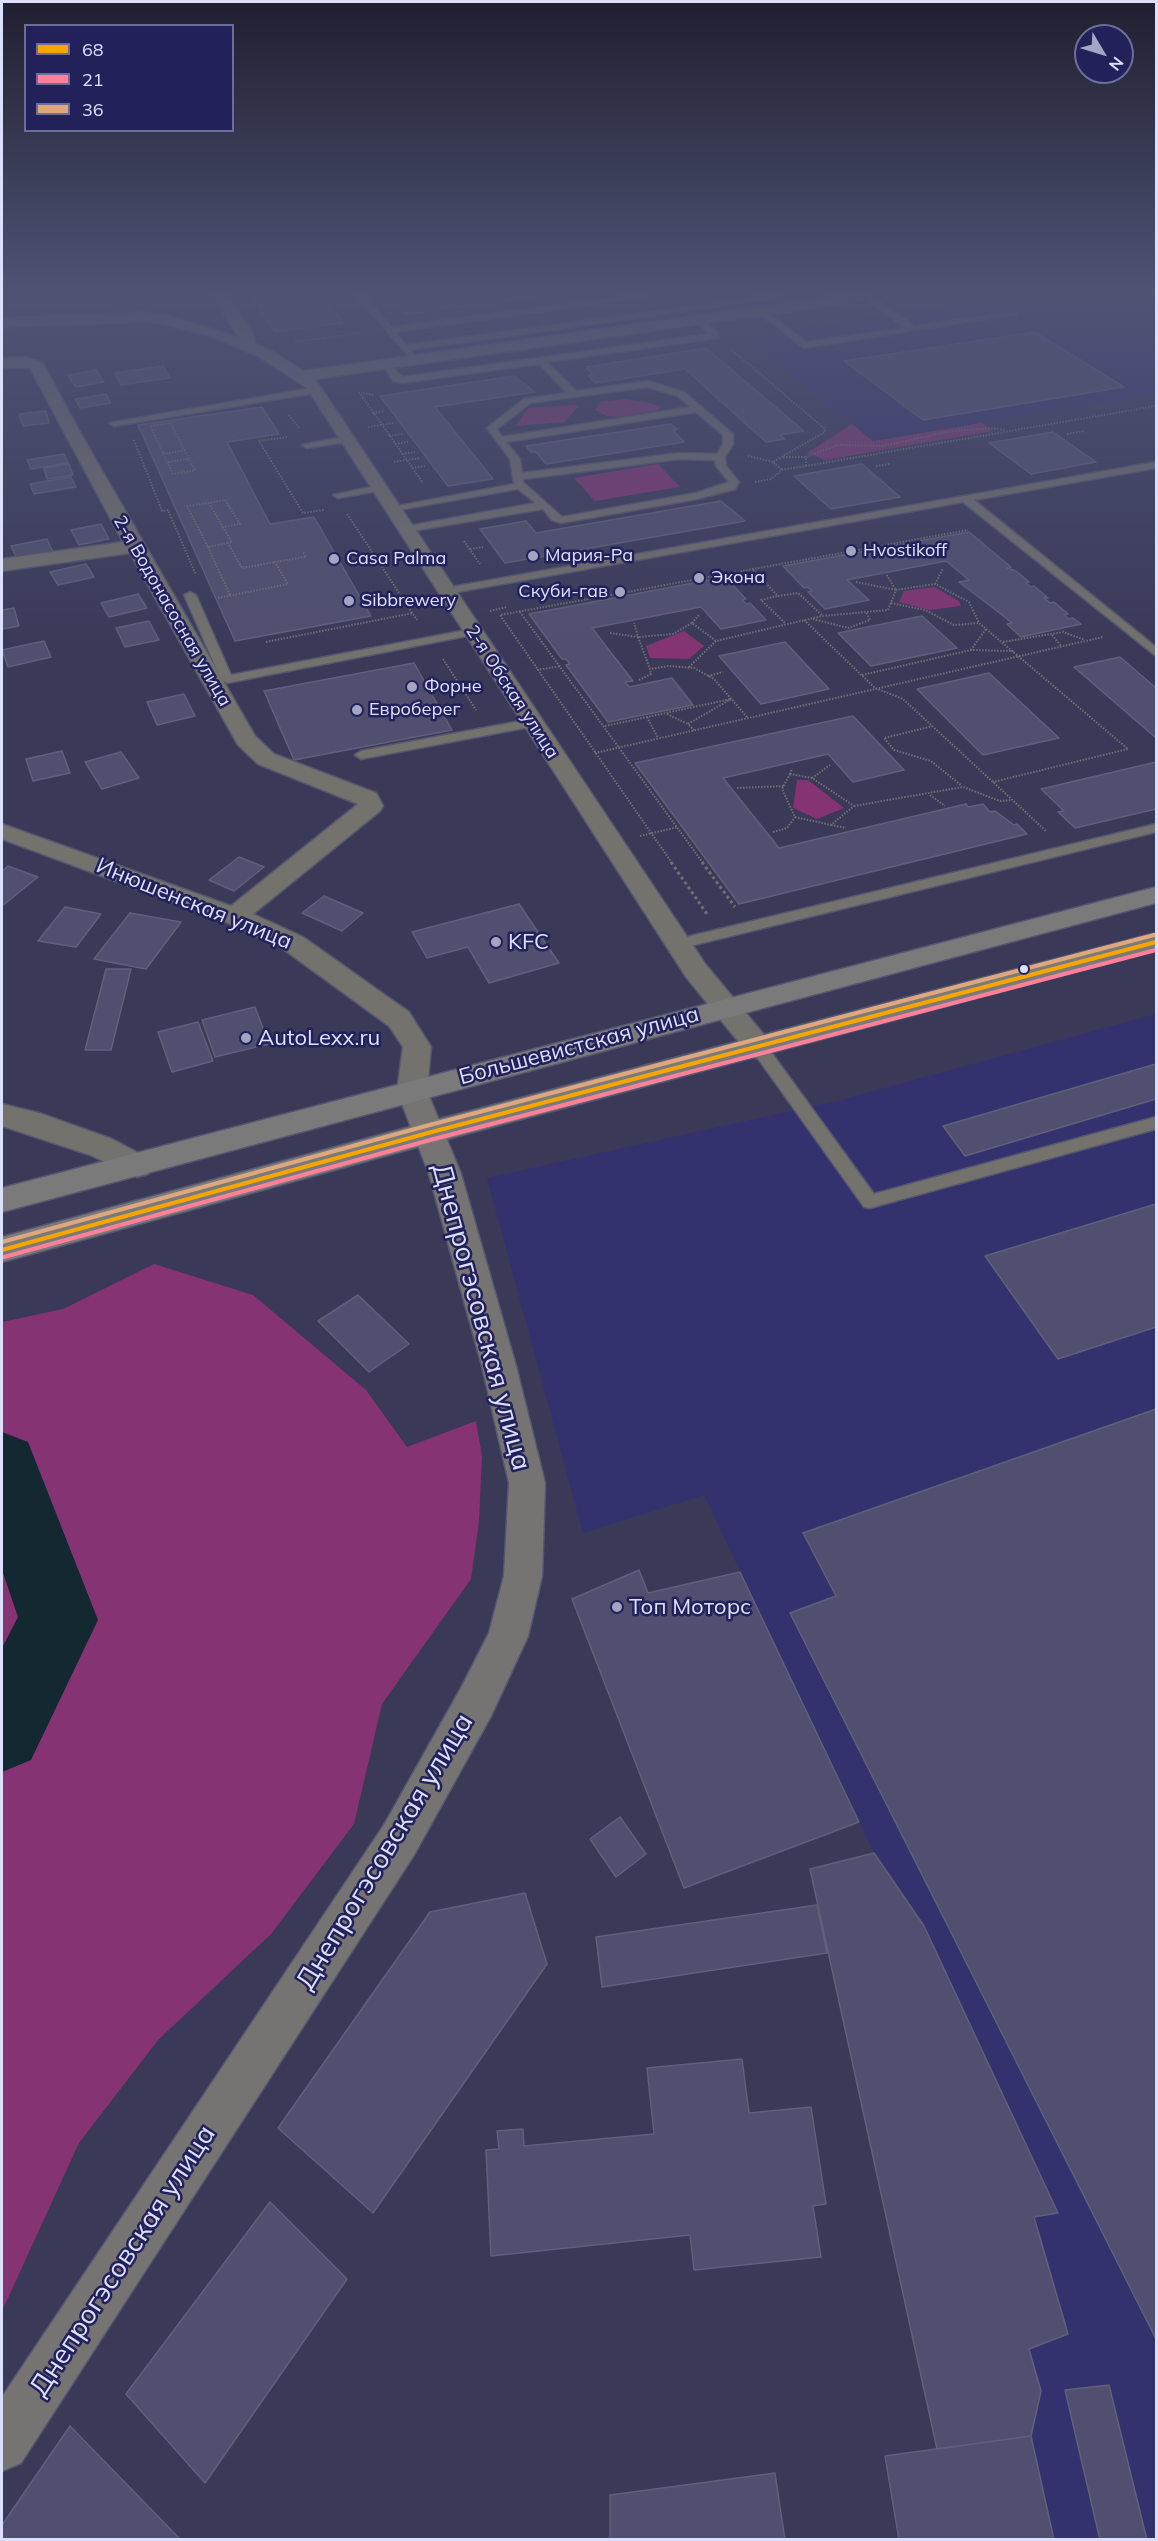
<!DOCTYPE html>
<meta charset="utf-8">
<style>
body{margin:0}
#map{position:relative;width:1158px;height:2541px;overflow:hidden;background:#3a3958;font-family:Mulish,sans-serif}
canvas{display:block}
.frame{position:absolute;inset:0;border:3px solid #dce0fc;pointer-events:none}
.legend{position:absolute;left:24px;top:24px;width:210px;height:108px;box-sizing:border-box;background:#23215a;border:2px solid #6d6d9b;margin:0;padding:8px 10px;list-style:none;font-size:18px;color:#dce0fc}
.legend li{display:flex;align-items:center;gap:12px;height:30px}
.legend b{width:30px;border:2px solid #6d6d9b}
.north{position:absolute;left:1074px;top:24px;width:60px;height:60px;box-sizing:border-box;background:#23215a;border:2px solid #6d6d9b;border-radius:50%;rotate:128deg;font-size:16px;font-weight:700;line-height:24px;text-align:center;color:#dce0fc}
.north::after{content:'';display:block;margin:auto;width:21px;height:27px;background:#a3a6c3;clip-path:polygon(50% 0,100% 100%,50% 72%,0 100%)}
</style>
<div id="map">
<canvas width="1158" height="2541"></canvas>
<div class="frame"></div>
<ul class="legend">
<li><b style="height:8px;background:#f7a600"></b>68</li>
<li><b style="height:8px;background:#ff8098"></b>21</li>
<li><b style="height:8px;background:#dfa77e"></b>36</li>
</ul>
<div class="north">N</div>
</div>
<script>
const c = document.querySelector('canvas').getContext('2d');
c.lineJoin = 'round';
function paint(path, color) {
  c.fillStyle = color;
  c.fill(path, 'evenodd');
}
function toPath(rows) {
  const path = new Path2D();
  for (const r of rows) {
    path.moveTo(r[0], r[1]);
    for (let i = 2; i < r.length; i += 2) path.lineTo(r[i], r[i + 1]);
  }
  return path;
}
function trace(path, color, width, dash) {
  c.strokeStyle = color;
  c.lineWidth = width;
  c.lineCap = dash ? 'butt' : 'round';
  c.setLineDash(dash || []);
  c.stroke(path);
}
function label(font, color, halo, rows, align = 'center') {
  c.font = font + ' Mulish,sans-serif';
  c.lineWidth = 5;
  c.setLineDash([]);
  c.textBaseline = 'middle';
  c.strokeStyle = halo;
  c.fillStyle = color;
  for (const [text, x, y, turn = 0] of rows) {
    c.save();
    c.translate(x, y);
    c.rotate((+turn || 0) * Math.PI / 180);
    c.textAlign = isNaN(turn) ? turn : align;
    if (halo) c.strokeText(text, 0, 0);
    c.fillText(text, 0, 0);
    c.restore();
  }
}
paint(toPath([
 [1006,297,1156,297,1156,394,873,441,743,336],
 [1156,1014,1156,2539,1054,2539,1031,2436,1029,2349,1068,2334,1034,2217,1058,2213,924,1926,874,1853,704,1495,583,1533,487,1178,837,1101]
]), '#33326e');
paint(toPath([
 [624,399,646,402,662,407,658,410,617,417,607,416,595,410,600,402],
 [573,405,579,406,564,422,515,426,529,408],
 [982,423,993,431,825,460,807,453,852,424,873,441],
 [658,464,680,487,595,501,574,478],
 [934,587,959,601,961,606,929,610,899,602,904,591],
 [684,631,704,646,689,659,650,658,646,646],
 [797,780,808,780,844,808,817,819,793,808],
 [154,1264,253,1295,366,1390,407,1447,476,1421,482,1456,479,1521,471,1579,382,1704,354,1824,271,1934,158,2040,79,2143,2,2311,2,1322,63,1309]
]), '#853373');
paint(toPath([
 [2,297,132,297,2,302]
]), '#132831');
paint(toPath([
 [2,1432,28,1442,98,1620,31,1760,2,1772,2,1648,18,1617,2,1570,2,1432]
]), '#132831');
const building = toPath([
 [252,297,324,297,343,323,275,332,259,308,271,305,258,306,252,297],
 [392,297,430,299,537,297,406,314,392,297],
 [1035,332,1124,387,923,420,844,361,1035,332],
 [706,348,753,388,804,431,780,435,785,439,766,442,685,369,595,383,588,375,593,375,586,367,706,348],
 [163,366,170,378,121,385,115,373,163,366],
 [96,370,104,382,76,387,68,375,96,370],
 [514,376,535,392,435,407,493,479,448,486,380,396,514,376],
 [106,394,111,403,80,408,75,399,106,394],
 [262,407,279,434,227,442,270,524,314,517,371,616,235,641,138,425,262,407],
 [46,411,49,423,23,426,19,414,46,411],
 [671,424,677,429,673,430,684,442,546,464,536,452,531,452,526,446,671,424],
 [1053,432,1096,462,1031,474,989,443,1053,432],
 [64,454,68,463,31,469,27,460,64,454],
 [69,464,73,475,47,479,44,468,69,464],
 [862,464,900,497,831,509,794,476,862,464],
 [71,477,76,487,34,494,30,484,71,477],
 [721,501,745,521,505,563,480,529,526,521,536,533,721,501],
 [101,524,109,539,79,545,71,530,101,524],
 [969,532,1011,567,1007,568,1016,571,1029,582,1026,583,1031,587,1034,586,1048,598,1044,598,1050,603,1054,602,1068,614,1064,615,1069,619,1073,618,1081,624,1021,637,1007,624,1012,623,1002,615,959,582,969,580,946,561,847,580,869,600,825,609,808,592,812,591,808,587,804,588,783,566,969,532],
 [47,539,53,552,17,559,11,546,47,539],
 [86,564,94,577,58,585,50,572,86,564],
 [725,577,746,599,742,600,746,604,750,603,766,620,721,629,701,607,592,628,633,681,625,682,629,687,672,678,693,705,608,722,566,665,570,664,566,659,562,659,529,614,725,577],
 [138,594,147,608,109,617,101,603,138,594],
 [14,608,19,626,2,629,2,610,14,608],
 [922,616,957,648,871,666,838,633,922,616],
 [149,621,159,640,125,647,116,628,149,621],
 [44,641,51,657,8,667,2,650,44,641],
 [785,642,829,689,761,704,719,656,785,642],
 [1120,657,1156,688,1156,738,1074,667,1120,657],
 [414,663,452,730,294,760,264,691,414,663],
 [989,673,1059,738,983,755,917,689,989,673],
 [184,694,195,716,157,725,147,702,184,694],
 [853,716,904,770,853,782,828,754,723,778,779,848,966,804,968,807,983,804,990,812,995,811,1014,825,1017,824,1027,834,739,904,635,763,853,716],
 [62,751,70,773,33,781,26,759,62,751],
 [121,752,139,778,102,789,85,762,121,752],
 [1156,762,1156,809,1075,828,1058,812,1064,811,1041,789,1156,762],
 [239,857,264,867,234,891,209,880,239,857],
 [8,866,38,877,2,906,2,871,8,866],
 [324,896,363,913,342,931,302,913,324,896],
 [519,904,559,963,489,983,468,947,427,958,412,932,519,904],
 [65,907,101,914,76,947,38,941,65,907],
 [130,913,181,922,146,969,94,959,130,913],
 [106,969,131,969,111,1050,85,1050,106,969],
 [255,1007,269,1044,215,1057,202,1020,255,1007],
 [198,1022,213,1061,172,1072,158,1032,198,1022],
 [1156,1064,1156,1099,965,1156,943,1126,1156,1064],
 [1156,1204,1156,1327,1058,1359,985,1256,1156,1204],
 [358,1295,409,1344,369,1372,318,1321,358,1295],
 [1156,1409,1156,2339,790,1613,836,1596,803,1533,1156,1409],
 [639,1570,648,1593,740,1572,859,1822,684,1888,572,1599,639,1570],
 [620,1817,646,1854,616,1877,590,1839,620,1817],
 [874,1853,924,1926,1058,2213,1034,2217,1068,2334,1029,2349,1041,2391,1031,2436,937,2449,810,1869,874,1853],
 [525,1893,547,1964,373,2213,278,2128,430,1912,525,1893],
 [817,1905,827,1953,602,1987,596,1937,817,1905],
 [742,2059,749,2113,811,2107,826,2204,813,2206,821,2257,694,2270,690,2235,491,2256,486,2150,499,2149,497,2131,523,2129,524,2146,654,2134,647,2068,742,2059],
 [270,2202,347,2279,205,2483,126,2394,270,2202],
 [1109,2385,1147,2540,1100,2540,1065,2390,1109,2385],
 [70,2426,180,2539,180,2540,2,2540,2,2525,70,2426],
 [1031,2436,1054,2540,899,2540,885,2456,1031,2436],
 [775,2473,785,2540,610,2540,610,2495,775,2473]
]);
paint(building, '#504f6f');
trace(building, '#5f607a', 1.5);
const lane = toPath([
 [357,297,366,297,391,327,619,297,644,297,395,332,406,345,761,297,785,297,410,350,415,356,411,359,357,297],
 [863,297,873,297,915,326,1013,312,1017,314,804,348,757,312,764,310,806,342,905,328,863,297],
 [699,317,719,334,719,338,547,362,576,391,648,381,684,392,733,434,733,444,725,457,726,466,739,482,735,489,697,499,561,523,552,520,543,509,406,532,401,529,402,527,536,503,518,489,392,511,387,508,514,484,510,459,487,428,524,399,567,393,539,364,402,383,393,381,382,362,388,362,402,377,709,334,695,320,699,317],
 [648,387,678,396,691,407,502,437,497,429,530,403,648,387],
 [696,412,723,435,723,444,717,454,680,453,522,473,520,459,506,442,696,412],
 [680,459,715,460,716,466,729,482,696,493,562,517,523,482,523,479,680,459],
 [318,387,321,388,321,392,114,426,109,423,318,387],
 [349,436,354,439,352,441,307,448,302,445,349,436],
 [1156,462,1156,468,974,500,1156,647,1156,656,963,502,446,594,440,591,446,588,1156,462],
 [380,485,385,488,384,490,338,498,333,495,380,485],
 [190,592,196,595,231,675,472,629,478,632,472,635,227,683,221,679,184,595,190,592],
 [531,719,535,720,535,726,361,759,355,755,361,751,531,719],
 [1156,824,1156,832,678,949,671,944,678,939,1156,824],
 [760,1044,766,1045,874,1194,1156,1117,1156,1129,870,1208,864,1207,754,1053,752,1049,760,1044]
]);
const street = toPath([
 [214,297,229,297,254,335,254,343,270,350,303,371,828,297,869,297,862,301,315,379,706,965,770,1042,774,1049,770,1056,760,1059,750,1056,686,977,307,388,258,356,210,336,163,324,144,322,2,327,2,318,144,312,169,316,238,337,214,297],
 [24,357,42,362,44,365,78,429,255,736,274,754,376,793,379,798,383,806,380,811,253,914,303,937,409,1012,431,1047,427,1091,422,1098,412,1101,402,1098,397,1091,403,1047,389,1026,283,949,226,922,2,839,2,824,231,906,358,804,258,764,238,745,130,553,2,571,2,559,123,542,30,368,2,368,2,358,24,357],
 [2,1104,39,1113,112,1139,148,1158,153,1166,148,1174,137,1177,90,1155,2,1126,2,1104]
]);
const secondary = toPath([
 [412,1081,422,1084,427,1091,461,1174,516,1366,545,1483,542,1576,528,1636,491,1716,414,1855,21,2463,2,2471,2,2397,384,1825,461,1688,489,1633,504,1576,509,1483,482,1366,429,1174,397,1091,402,1084,412,1081]
]);
const highway = toPath([
 [1156,887,1156,903,2,1212,2,1188,1156,887],
 [1156,933,1156,950,428,1144,2,1262,2,1237,428,1122,1156,933]
]);
trace(lane, '#565670', 3);
trace(street, '#565670', 3);
trace(secondary, '#565670', 3);
trace(highway, '#565670', 3);
trace(toPath([
 [263,297,270,304],
 [257,307,333,298],
 [295,342,360,333],
 [732,350,825,429,825,432,773,462,782,470],
 [359,392,423,483],
 [363,393,374,395],
 [373,413,385,411],
 [289,415,299,428],
 [171,423,189,459,195,470,173,474,150,426,171,423],
 [368,427,394,423],
 [1067,434,1084,431],
 [389,436,402,434],
 [287,437,259,441,303,513,324,510],
 [134,440,162,511,168,510,196,575],
 [395,444,408,442],
 [163,454,185,450],
 [402,454,415,452],
 [748,456,773,462],
 [783,457,806,457],
 [168,462,189,459],
 [394,462,419,458],
 [806,466,806,457,838,445,883,446,946,432,989,428,1006,430],
 [876,466,890,464],
 [412,468,425,466],
 [755,482,771,479,782,470,1156,406],
 [225,500,240,524,223,527,209,503,225,500],
 [209,503,187,506,208,547,228,543],
 [347,514,417,620],
 [223,527,232,542,228,543,242,568,275,562],
 [464,541,480,564],
 [208,547,230,595],
 [470,549,483,547],
 [753,570,778,596,798,593,822,615],
 [856,582,896,590,886,574],
 [935,584,943,568],
 [777,596,761,600,785,623],
 [218,598,288,584,275,562,306,557,303,552],
 [891,603,925,610,954,625,979,623],
 [490,611,507,607],
 [520,612,703,863],
 [813,619,848,628,870,620,866,612],
 [804,620,875,688,903,699,1046,831],
 [692,623,699,615],
 [610,633,638,637,634,623],
 [1052,635,1061,646],
 [266,642,413,613],
 [1003,642,1063,632,1085,640],
 [971,650,986,629],
 [443,659,476,710],
 [689,667,716,641],
 [537,670,560,666],
 [862,675,971,650,1014,651],
 [708,676,723,672],
 [639,680,651,674,650,669],
 [667,714,688,724],
 [647,717,658,738],
 [747,717,714,679,694,668,668,666,650,669,638,637,673,634,692,623,716,641,822,616,888,610,896,590,935,584,969,602,979,623,1128,749,993,782],
 [605,726,731,699,688,724,694,730],
 [933,726,884,738,894,750,931,761,962,786],
 [595,753,1103,637],
 [790,774,792,768],
 [790,774,812,778,854,806,831,825,795,817,782,789,790,774],
 [812,778,830,765],
 [737,788,784,786],
 [930,795,945,806],
 [854,806,963,787,1000,801,1012,800],
 [831,825,846,828],
 [773,832,787,828,795,817],
 [640,836,678,827],
 [672,863,500,615,968,530]
]), '#706f74', 2, [1.5, 1.5]);
trace(toPath([
 [671,862,707,914],
 [702,862,735,907]
]), '#706f74', 3, [3, 3]);
paint(lane, '#73726d');
paint(street, '#73726d');
paint(secondary, '#767473');
paint(highway, '#7b7a7b');
trace(toPath([
 [2,1250,428,1133,1156,942]
]), '#f7a600', 4);
trace(toPath([
 [4,1257,430,1140,1156,950]
]), '#ff8098', 4);
trace(toPath([
 [2,1242,426,1126,1154,935]
]), '#dfa77e', 4);
const sky = c.createLinearGradient(0, 0, 0, 653);
sky.addColorStop(0, '#201f30');
sky.addColorStop(0.45, '#4f5475');
sky.addColorStop(1, '#4f547500');
c.fillStyle = sky;
c.fillRect(0, 0, 1158, 653);
for (const [x, y, r, color] of [
 [851,551,6,"#a3a6c3"],
 [533,556,6,"#a3a6c3"],
 [334,559,6,"#a3a6c3"],
 [699,578,6,"#a3a6c3"],
 [620,592,6,"#a3a6c3"],
 [349,601,6,"#a3a6c3"],
 [412,687,6,"#a3a6c3"],
 [357,710,6,"#a3a6c3"],
 [496,942,6,"#a3a6c3"],
 [1024,969,5,"#dce0fc"],
 [246,1038,6,"#a3a6c3"],
 [617,1607,6,"#a3a6c3"]
]) {
  const dot = new Path2D();
  dot.arc(x, y, r, 0, 2 * Math.PI);
  c.fillStyle = color;
  c.fill(dot);
  trace(dot, '#23215a', 2);
}
label('18px', '#dce0fc', '#23215a', [
 ["Hvostikoff",863,551],
 ["Мария-Ра",545,556],
 ["Casa Palma",346,559],
 ["Экона",711,578],
 ["Скуби-гав",608,592,"right"],
 ["Sibbrewery",361,601],
 ["Форне",424,687],
 ["Евроберег",369,710]
], 'left');
label('18px', '#dce0fc', '#23215a', [
 ["2-я Водонасосная улица",172,611,60],
 ["2-я Обская улица",512,692,57]
]);
label('22px', '#dce0fc', '#23215a', [
 ["Инюшенская улица",194,904,22],
 ["Большевистская улица",579,1046,-15]
]);
label('22px', '#dce0fc', '#23215a', [
 ["KFC",508,942],
 ["AutoLexx.ru",258,1038],
 ["Топ Моторс",629,1607]
], 'left');
label('27px', '#dce0fc', '#23215a', [
 ["Днепрогэсовская улица",481,1317,75],
 ["Днепрогэсовская улица",385,1852,-59],
 ["Днепрогэсовская улица",123,2261,-57]
]);
</script>
